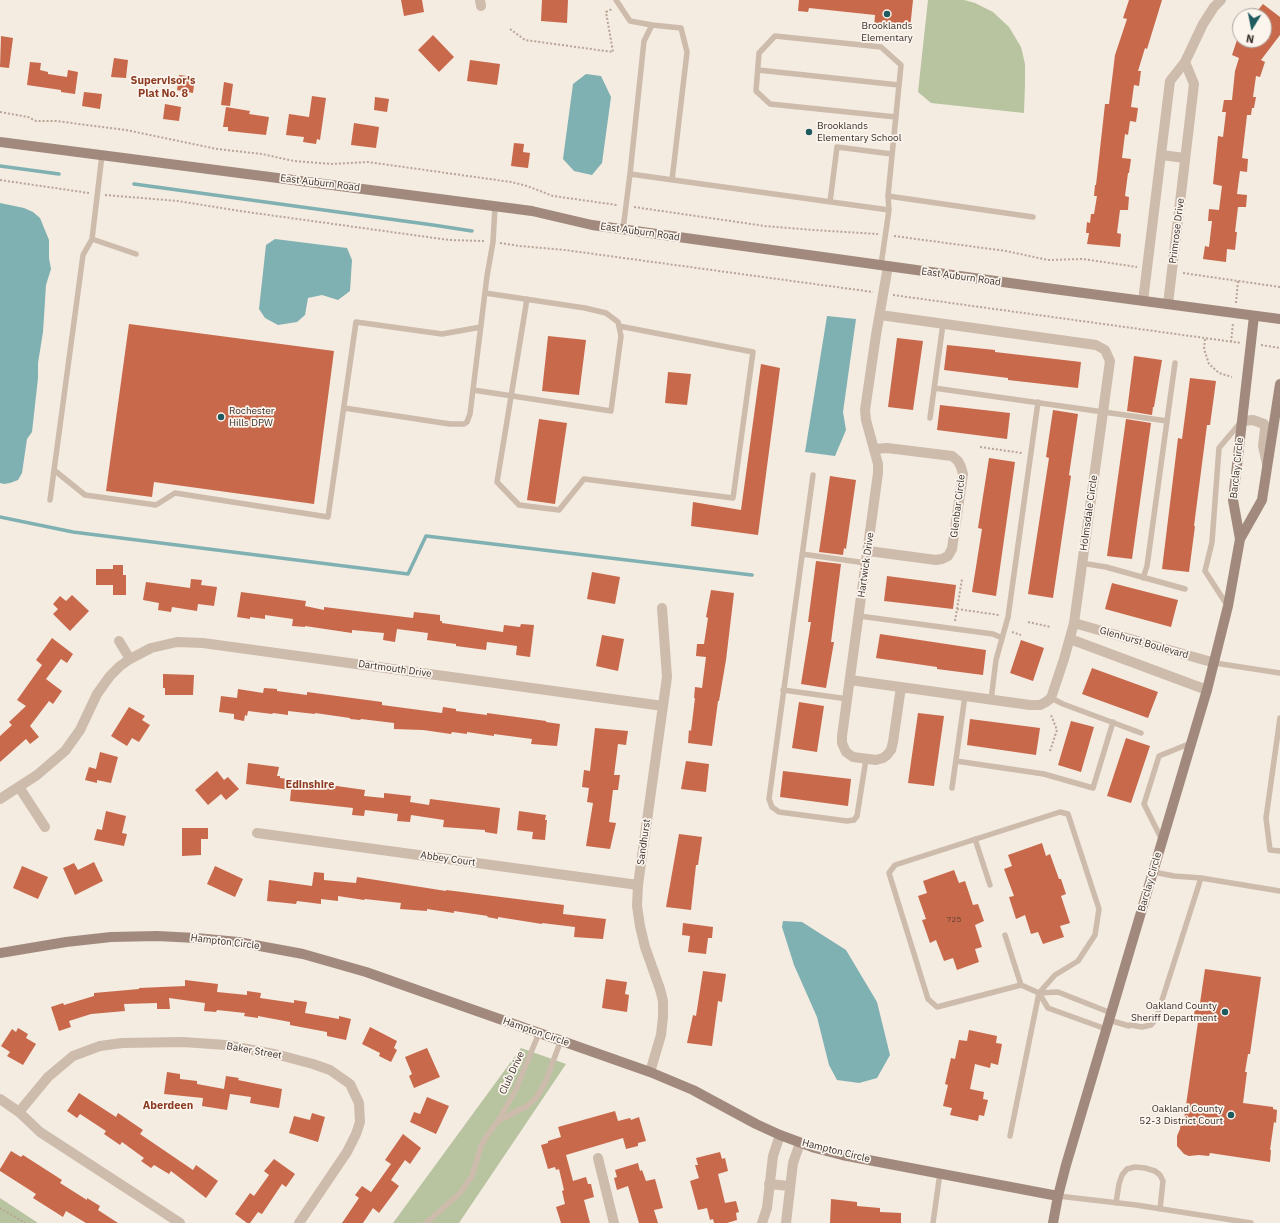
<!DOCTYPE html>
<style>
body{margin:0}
#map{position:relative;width:1280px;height:1223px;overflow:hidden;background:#f4ebe1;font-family:"IBM Plex Sans",sans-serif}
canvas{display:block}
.north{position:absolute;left:1232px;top:8px;width:40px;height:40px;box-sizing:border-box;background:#fbf5ee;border:1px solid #aea6a0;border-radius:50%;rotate:190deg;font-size:11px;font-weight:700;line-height:16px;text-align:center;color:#3b302b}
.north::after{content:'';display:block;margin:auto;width:14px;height:18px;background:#1f5a5e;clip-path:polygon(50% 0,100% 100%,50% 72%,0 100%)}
</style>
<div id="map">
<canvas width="1280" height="1223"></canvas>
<div class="north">N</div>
</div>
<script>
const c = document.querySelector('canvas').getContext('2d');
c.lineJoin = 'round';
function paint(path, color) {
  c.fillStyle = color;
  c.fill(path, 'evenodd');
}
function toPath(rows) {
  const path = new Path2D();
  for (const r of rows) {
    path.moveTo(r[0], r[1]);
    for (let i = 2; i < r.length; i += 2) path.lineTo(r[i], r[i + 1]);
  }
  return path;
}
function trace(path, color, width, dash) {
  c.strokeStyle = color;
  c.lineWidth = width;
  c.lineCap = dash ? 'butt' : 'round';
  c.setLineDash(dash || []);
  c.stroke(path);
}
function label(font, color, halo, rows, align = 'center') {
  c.font = font + ' "IBM Plex Sans",sans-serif';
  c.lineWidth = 3.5;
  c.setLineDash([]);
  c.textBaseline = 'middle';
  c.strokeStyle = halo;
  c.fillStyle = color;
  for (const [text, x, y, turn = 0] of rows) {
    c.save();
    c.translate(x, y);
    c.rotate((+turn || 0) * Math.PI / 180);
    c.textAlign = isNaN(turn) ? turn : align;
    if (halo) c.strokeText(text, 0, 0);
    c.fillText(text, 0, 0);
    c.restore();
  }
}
paint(toPath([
 [928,0,964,0,975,3,993,12,1009,27,1021,47,1025,64,1025,84,1024,113,931,103,918,92],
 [521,1048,566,1064,459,1223,393,1223],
 [0,1198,38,1223,0,1223]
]), '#b8c4a0');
paint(toPath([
 [586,74,601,76,611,97,602,163,592,175,574,171,563,159,573,84],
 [0,203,24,208,33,212,40,218,49,240,49,258,51,269,46,285,43,332,38,363,38,378,32,432,27,439,22,473,18,480,10,483,4,484,0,483],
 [275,239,347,248,352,260,350,291,338,300,322,295,308,298,305,315,297,322,278,325,265,318,259,309,266,245],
 [827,316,856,319,843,412,846,430,835,456,805,452],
 [783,921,802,922,846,950,877,1002,890,1055,877,1078,859,1083,837,1080,829,1065,817,1017,794,965,782,927]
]), '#7fb0b2');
trace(toPath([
 [0,166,59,174],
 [134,184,433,225,472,231],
 [0,517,73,532,408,574,426,536,752,575]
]), '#7fb0b2', 3.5);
paint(toPath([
 [401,0,422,0,424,12,404,16],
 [542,0,568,0,567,23,541,21],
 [799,0,913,0,910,29,889,27,889,29,874,28,875,15,809,8,808,12,798,11],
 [1129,0,1162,0,1147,49,1145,48,1138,71,1141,71,1139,86,1134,85,1131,107,1138,108,1136,122,1130,121,1128,135,1125,134,1122,158,1131,159,1129,173,1128,173,1125,196,1129,197,1128,210,1120,210,1117,233,1121,234,1120,247,1087,244,1089,233,1086,233,1087,222,1090,223,1091,214,1094,214,1097,196,1094,196,1095,185,1096,185,1105,104,1109,104,1115,55,1127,19,1123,18],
 [1263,4,1280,17,1280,35,1261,60,1265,62,1260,77,1256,76,1253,97,1256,97,1254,108,1252,108,1251,115,1247,115,1242,158,1248,159,1247,172,1240,171,1237,194,1247,195,1246,207,1238,207,1235,232,1237,232,1235,250,1227,249,1226,262,1203,259,1205,246,1209,247,1212,221,1208,221,1209,209,1219,210,1222,186,1213,184,1218,136,1223,137,1226,112,1222,112,1224,100,1232,100,1235,71,1239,58,1232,55,1237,40,1264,40,1264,16,1253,16],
 [433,35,454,57,439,72,418,50],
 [1,36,13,38,9,68,0,67],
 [114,58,128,60,126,78,111,77],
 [470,60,500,64,497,85,467,81],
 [30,62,41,63,40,70,48,72,48,74,67,77,68,70,78,72,75,94,61,92,61,90,27,85],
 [179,75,195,77,193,93,177,90],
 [224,82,233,84,230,106,221,105],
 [84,92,102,94,100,109,82,106],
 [312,96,326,98,320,140,317,139,316,144,303,142,304,137,286,135,289,114,309,117],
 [375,97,389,99,387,112,374,110],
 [165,104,181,107,179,121,163,119],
 [226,107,250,111,249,114,269,117,266,135,228,131,228,127,223,127],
 [354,123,379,127,376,148,351,145],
 [514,143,524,144,523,152,530,153,528,168,511,166],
 [129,324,334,351,314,504,154,482,152,497,106,491],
 [548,336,586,340,579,395,542,391],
 [897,338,923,341,913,410,888,407],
 [947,345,995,350,995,352,1081,362,1078,388,1008,380,1008,378,944,370],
 [1134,356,1162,360,1154,407,1153,407,1152,415,1127,411],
 [761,364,780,368,758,535,691,526,693,502,741,510],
 [668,372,691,374,687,405,665,403],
 [1190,378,1216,381,1210,425,1207,425,1194,526,1195,526,1189,572,1162,569,1178,438,1182,439],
 [940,405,1010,413,1007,439,937,430],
 [1053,410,1078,414,1069,475,1071,476,1053,598,1028,594,1049,458,1046,457],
 [539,419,567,423,555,504,527,500],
 [1126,419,1151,423,1132,559,1107,556],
 [989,458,1015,462,996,596,972,592,982,529,978,528],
 [830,476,856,480,846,549,844,548,843,555,819,552],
 [816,561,841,564,831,642,834,642,826,688,801,684,811,622,808,622],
 [113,565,123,565,123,575,126,575,126,595,113,595,113,585,96,585,96,569,113,569],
 [592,572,620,577,615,604,587,599],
 [887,576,956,585,953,609,884,601],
 [191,579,202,580,201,585,217,587,214,606,198,604,197,611,172,607,171,612,158,610,159,603,143,600,146,582,190,588],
 [1112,583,1178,600,1171,627,1105,609],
 [711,590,734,593,726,660,719,701,718,701,712,746,688,743,689,730,691,731,695,698,694,698,695,687,702,688,706,657,696,656,697,644,704,644,708,618,706,617],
 [241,592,306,601,305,606,324,610,324,607,413,618,414,612,440,615,440,621,442,621,442,623,503,632,504,625,520,627,521,624,534,625,530,657,516,655,517,646,487,642,486,650,456,646,456,644,427,640,428,633,397,629,395,642,383,640,384,633,352,630,352,633,305,626,305,627,292,626,293,619,265,615,265,619,250,617,250,619,237,617],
 [72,595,89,611,70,631,53,614,58,609,53,604,60,596,66,601],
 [880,634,986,650,983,675,937,669,937,667,876,658],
 [602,635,624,639,618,671,596,666],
 [52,638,73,654,67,663,61,659,46,679,62,691,53,704,49,701,30,726,39,737,30,744,26,739,0,762,0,736,12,725,9,722,26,706,17,700,42,665,36,660],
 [1021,640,1044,648,1033,681,1010,673],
 [1092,668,1158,692,1148,718,1082,694],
 [163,674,194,675,193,695,165,695,165,688,163,688],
 [264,688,277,689,277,691,307,695,307,692,382,702,382,705,442,713,443,707,456,709,456,711,487,715,487,713,546,721,546,722,560,724,557,746,531,744,532,739,494,734,494,736,467,732,467,734,452,732,451,734,423,730,394,729,394,723,361,719,360,720,350,719,350,718,315,713,315,714,288,711,288,715,273,713,272,714,248,711,247,716,245,715,244,721,234,719,234,714,219,712,221,696,237,698,238,689,263,693],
 [799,702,824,706,817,752,792,748],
 [129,707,145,716,142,720,150,725,139,742,132,738,127,746,111,736],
 [918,713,944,716,934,786,908,783],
 [970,719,1040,728,1036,755,967,745],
 [1071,721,1094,727,1081,772,1058,765],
 [595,728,628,731,626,745,618,744,614,775,620,775,618,790,613,790,609,822,616,823,610,849,586,846,593,803,587,802,589,788,582,787,584,770,590,771],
 [1126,738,1150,746,1131,803,1107,796],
 [100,752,118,757,111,783,97,780,97,783,85,780,89,767,96,769],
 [686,761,709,764,706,792,681,789],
 [248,763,279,767,277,776,280,776,280,778,365,790,364,796,384,798,384,793,411,796,410,802,429,805,430,799,500,808,497,834,485,832,485,830,443,827,444,820,411,815,410,822,397,821,398,814,365,810,364,816,352,815,353,808,290,801,291,790,246,784],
 [217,771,224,780,228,777,239,789,226,800,221,794,208,805,195,790],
 [783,771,851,779,848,806,780,797],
 [106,811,126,816,122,833,127,834,124,846,94,840,97,829,102,830],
 [519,811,546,815,545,820,547,820,545,840,532,839,533,832,517,830],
 [182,828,208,828,208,839,201,839,201,855,182,856],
 [679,834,702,837,698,865,696,865,691,910,666,907],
 [1042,843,1046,856,1050,854,1059,879,1061,879,1066,894,1061,896,1070,923,1060,926,1064,937,1043,944,1038,932,1031,934,1025,915,1016,919,1009,897,1014,896,1004,869,1012,866,1008,855],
 [94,862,103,881,75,895,63,868,74,863,78,870],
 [22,866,48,877,38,899,13,888],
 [215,866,243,879,235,897,207,884],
 [954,870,959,883,965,881,973,905,978,904,984,921,975,925,982,947,975,949,979,962,957,970,953,958,944,961,936,940,930,943,922,920,926,919,918,896,927,893,923,881],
 [314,872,324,873,324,880,356,883,357,877,446,891,446,890,564,905,563,914,606,919,603,939,574,937,575,927,542,923,542,924,498,917,498,919,487,917,488,916,454,911,454,913,427,909,427,911,400,909,401,903,365,899,364,900,338,896,338,901,321,899,321,904,297,901,296,904,267,901,269,880,312,886],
 [683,923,713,927,712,938,708,938,706,954,688,952,690,936,682,935],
 [1205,969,1261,977,1250,1054,1248,1054,1245,1072,1247,1072,1243,1103,1273,1107,1273,1109,1277,1110,1276,1123,1274,1122,1270,1150,1271,1150,1270,1162,1210,1153,1209,1156,1199,1155,1189,1156,1184,1154,1177,1146,1177,1136,1180,1129,1181,1119,1184,1119,1198,1022,1193,1021,1196,1003,1200,1003],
 [703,971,726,974,722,1002,718,1001,712,1046,687,1043,693,1015,696,1016],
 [606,979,627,982,625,994,629,995,627,1012,602,1008],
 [185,980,218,984,217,992,247,995,247,991,261,993,260,998,294,1003,294,1000,307,1002,305,1013,339,1019,339,1016,351,1019,346,1040,327,1036,327,1032,290,1025,290,1022,258,1016,258,1018,244,1016,245,1013,217,1010,216,1012,204,1011,205,1003,169,998,170,1009,157,1009,157,1003,124,1004,125,1011,91,1014,69,1021,71,1027,59,1031,51,1007,63,1003,64,1005,94,996,94,993,139,989,139,988,185,986],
 [370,1027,397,1041,394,1048,397,1050,391,1062,379,1056,380,1053,362,1044],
 [18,1028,28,1034,26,1038,36,1044,23,1065,7,1056,10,1052,1,1046,12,1029,16,1032],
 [969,1030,997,1036,996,1043,1002,1044,998,1065,991,1063,990,1068,975,1064,970,1089,984,1092,983,1099,988,1100,984,1116,979,1115,978,1121,950,1115,952,1108,943,1106,948,1085,945,1084,951,1058,955,1059,959,1040,967,1041],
 [427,1048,440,1077,414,1088,409,1076,412,1074,405,1057],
 [167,1072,180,1074,180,1079,197,1081,197,1084,224,1089,226,1076,239,1078,238,1080,282,1089,279,1108,250,1103,251,1097,230,1094,227,1110,202,1106,203,1098,164,1094],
 [79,1093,116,1117,118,1113,143,1130,140,1134,193,1170,196,1165,218,1181,206,1198,171,1171,169,1174,154,1165,151,1168,141,1161,144,1158,122,1142,120,1145,104,1134,106,1131,80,1114,77,1118,67,1111],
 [427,1097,449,1106,436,1134,410,1122,414,1112,420,1114],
 [615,1111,618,1121,630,1118,631,1120,639,1117,646,1141,638,1143,638,1146,626,1149,623,1138,566,1155,573,1181,586,1177,588,1184,591,1184,594,1197,584,1200,590,1223,561,1223,556,1207,565,1204,562,1191,564,1190,559,1169,556,1170,555,1167,548,1169,541,1145,548,1143,548,1141,561,1137,558,1127],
 [312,1113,325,1117,318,1142,289,1133,294,1116,310,1120],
 [403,1134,421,1148,410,1164,405,1160,391,1180,399,1186,379,1213,373,1208,363,1223,342,1223,359,1198,355,1195,362,1186,371,1192,391,1164,385,1160],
 [11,1151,21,1157,23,1155,62,1180,60,1183,87,1200,87,1198,100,1206,98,1210,118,1223,86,1223,66,1211,63,1217,33,1198,36,1194,0,1171,0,1169],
 [720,1152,722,1159,725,1158,728,1171,718,1174,725,1203,736,1201,739,1212,736,1213,737,1220,727,1223,714,1223,713,1219,710,1220,707,1208,698,1210,690,1181,699,1178,695,1165,698,1165,696,1158],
 [274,1159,295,1174,286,1187,282,1184,262,1214,258,1212,250,1223,247,1223,235,1214,250,1193,254,1196,269,1175,264,1171],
 [638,1163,640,1171,642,1170,646,1181,655,1179,663,1208,654,1210,658,1223,639,1223,628,1186,617,1190,614,1178,617,1177,615,1170],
 [831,1199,857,1202,857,1206,880,1208,880,1212,901,1213,901,1223,830,1223]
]), '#c8694b');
trace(toPath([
 [510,29,525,40,613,52,606,12,612,9],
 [0,112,28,117,36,121,56,121,126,130,217,149,262,154,294,161,332,164,368,162,511,182,527,186,553,196,617,205],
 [0,180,89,193],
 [105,195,178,201,240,211,449,240,484,241],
 [634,207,765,226,813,230,878,234],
 [894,236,1006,251,1048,260,1083,259,1137,267],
 [500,243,520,246,565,250,873,292],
 [1183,273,1280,287],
 [893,295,1241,343],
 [1236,303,1238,281],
 [1205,339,1204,349,1209,364,1219,373,1232,377],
 [1231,342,1233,323],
 [1261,345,1280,348],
 [980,447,1022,453],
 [957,609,999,615],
 [955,621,962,579],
 [1028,622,1051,627],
 [1012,632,1021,635],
 [1050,751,1057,730,1051,715],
 [0,1208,25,1223]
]), '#b9a596', 2, [2, 2]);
trace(toPath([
 [616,0,630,21,652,25],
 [758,70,899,85],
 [630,174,644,41,652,25,681,28,687,52,672,180],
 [888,196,1033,217],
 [830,202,837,147,892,154],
 [889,210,888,196,899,85,901,65,881,47,775,36,759,53,756,91,770,104,896,117],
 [623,229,630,174,889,210,881,265],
 [92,239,136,254],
 [527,299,497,482,519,505,559,510,584,479,733,498,753,352,619,326],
 [934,388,1167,421],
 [473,390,611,411,621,336,618,322,606,313,585,308,485,293],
 [344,408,450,424,464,424,467,422,470,414,487,276,493,242,495,206],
 [930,418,943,324],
 [54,470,85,495,156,505,175,493,328,517,356,322,442,334,481,327],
 [813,475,769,799,772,807,779,812,847,821,854,820,857,816,866,759],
 [50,500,83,255,92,239,102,155],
 [802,554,866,563],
 [1081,563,1106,567,1185,589],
 [1143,578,1147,566,1175,363],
 [1227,605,1205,571,1212,542,1219,448,1240,423],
 [859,616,993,634,1002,638],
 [1215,663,1280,673],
 [783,690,848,699],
 [1051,698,1063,704,1141,733],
 [991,700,996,660,1008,617,1038,402],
 [1280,718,1266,818,1270,850,1280,851],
 [956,761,1044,774,1093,788,1113,722],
 [952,788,965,696],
 [975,839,990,885],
 [1162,840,1144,804,1159,756,1191,743],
 [1153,872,1174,876,1201,878,1280,891],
 [1005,935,1021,985],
 [1039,993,1048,1008,1106,1029],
 [1109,1020,1129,1026,1130,1025,1142,1027,1151,1025,1156,1019,1201,878],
 [500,1120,527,1106,536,1098,545,1083,561,1040],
 [1010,1136,1039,993,1055,975,1078,961,1095,935,1099,909,1068,814,1060,812,895,865,889,873,928,999,937,1007,1021,985,1039,993,1058,992,1111,1013],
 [1058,1196,1136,1205,1251,1223],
 [1116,1203,1119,1184,1122,1175,1127,1169,1135,1167,1145,1168,1155,1171,1160,1175,1163,1181,1160,1209],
 [426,1223,460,1193,472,1176,481,1146,488,1134,499,1120,516,1089,539,1033],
 [933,1223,940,1173]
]), '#cdbbac', 5.5);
trace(toPath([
 [480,0,481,6],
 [1185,62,1203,24,1214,7,1221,0],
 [1161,155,1185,158],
 [888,266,876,335,865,410,866,420,878,464,878,473,842,736,842,743,846,752,853,757,876,760,883,758,887,755,891,750,893,742,901,687],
 [1143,301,1170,81,1185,62,1194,84,1168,304],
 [1242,421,1253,420,1264,424,1265,429,1263,446,1267,464],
 [868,551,936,560,942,559,948,556,952,549,963,474,961,467,958,461,952,456,887,448,874,449],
 [1074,623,1215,663],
 [1070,639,1207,690],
 [119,641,130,659],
 [850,680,1030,705,1040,705,1046,702,1051,698,1064,659,1074,623,1110,361,1105,350,1096,345,880,315],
 [19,787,45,827],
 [0,799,37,775,65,751,80,730,97,694,110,676,120,666,130,659,151,648,177,642,203,643,663,706],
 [257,833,638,885],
 [650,1072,661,1035,663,1017,663,1001,660,989,645,947,640,926,637,906,638,885,667,677,662,608],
 [0,1099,19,1112,40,1132,180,1223],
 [19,1112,48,1077,73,1056,100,1046,122,1043,183,1042,226,1045,279,1055,313,1064,330,1070,350,1084,359,1103,360,1122,356,1134,347,1152,299,1223],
 [598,1158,614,1223],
 [769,1184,790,1186],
 [762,1223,767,1208,773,1156,780,1135],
 [786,1223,793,1163,800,1143]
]), '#cdbbac', 10);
trace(toPath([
 [0,142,532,211,592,225,1046,288,1280,319],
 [1240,539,1233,500,1254,316],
 [0,953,66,942,111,937,157,936,196,938,238,942,303,954,366,972,650,1072,693,1090,756,1124,780,1135,815,1148,842,1155,1058,1196],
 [1053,1223,1058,1196,1066,1165,1207,690,1228,606,1240,539,1262,500,1280,384]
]), '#a18a7d', 10);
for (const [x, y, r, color] of [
 [887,14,4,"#1f5a5e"],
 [809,132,4,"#1f5a5e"],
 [221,417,4,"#1f5a5e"],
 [1225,1012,4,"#1f5a5e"],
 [1231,1115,4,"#1f5a5e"]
]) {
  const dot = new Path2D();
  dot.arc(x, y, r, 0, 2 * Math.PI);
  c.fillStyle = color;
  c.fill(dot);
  trace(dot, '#fbf5ee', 1.5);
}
label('8px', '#5e3e33', null, [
 ["725",954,920]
]);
label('10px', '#3b302b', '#fbf5ee', [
 ["Brooklands",887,26,"center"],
 ["Elementary",887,38,"center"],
 ["Brooklands",817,126],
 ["Elementary School",817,138],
 ["Rochester",229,411],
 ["Hills DPW",229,423],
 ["Oakland County",1217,1006,"right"],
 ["Sheriff Department",1217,1018,"right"],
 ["Oakland County",1223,1109,"right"],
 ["52-3 District Court",1223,1121,"right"]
], 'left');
label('10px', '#3b302b', '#fbf5ee', [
 ["East Auburn Road",320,183,7],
 ["Primrose Drive",1177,231,-83],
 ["East Auburn Road",640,232,8],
 ["East Auburn Road",961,277,8],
 ["Barclay Circle",1237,468,-84],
 ["Glenbar Circle",958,506,-83],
 ["Holmsdale Circle",1089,513,-82],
 ["Hartwick Drive",866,565,-82],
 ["Glenhurst Boulevard",1144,643,16],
 ["Dartmouth Drive",395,669,8],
 ["Sandhurst",644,842,-82],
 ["Abbey Court",448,859,8],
 ["Barclay Circle",1150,882,-74],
 ["Hampton Circle",225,942,7],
 ["Hampton Circle",536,1032,19],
 ["Baker Street",254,1051,10],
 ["Club Drive",512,1073,-65],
 ["Hampton Circle",836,1151,14]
]);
label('bold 11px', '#8c3b22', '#fbf5ee', [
 ["Supervisor's",163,81],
 ["Plat No. 8",163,94],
 ["Edinshire",310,785],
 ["Aberdeen",168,1106]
]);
</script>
